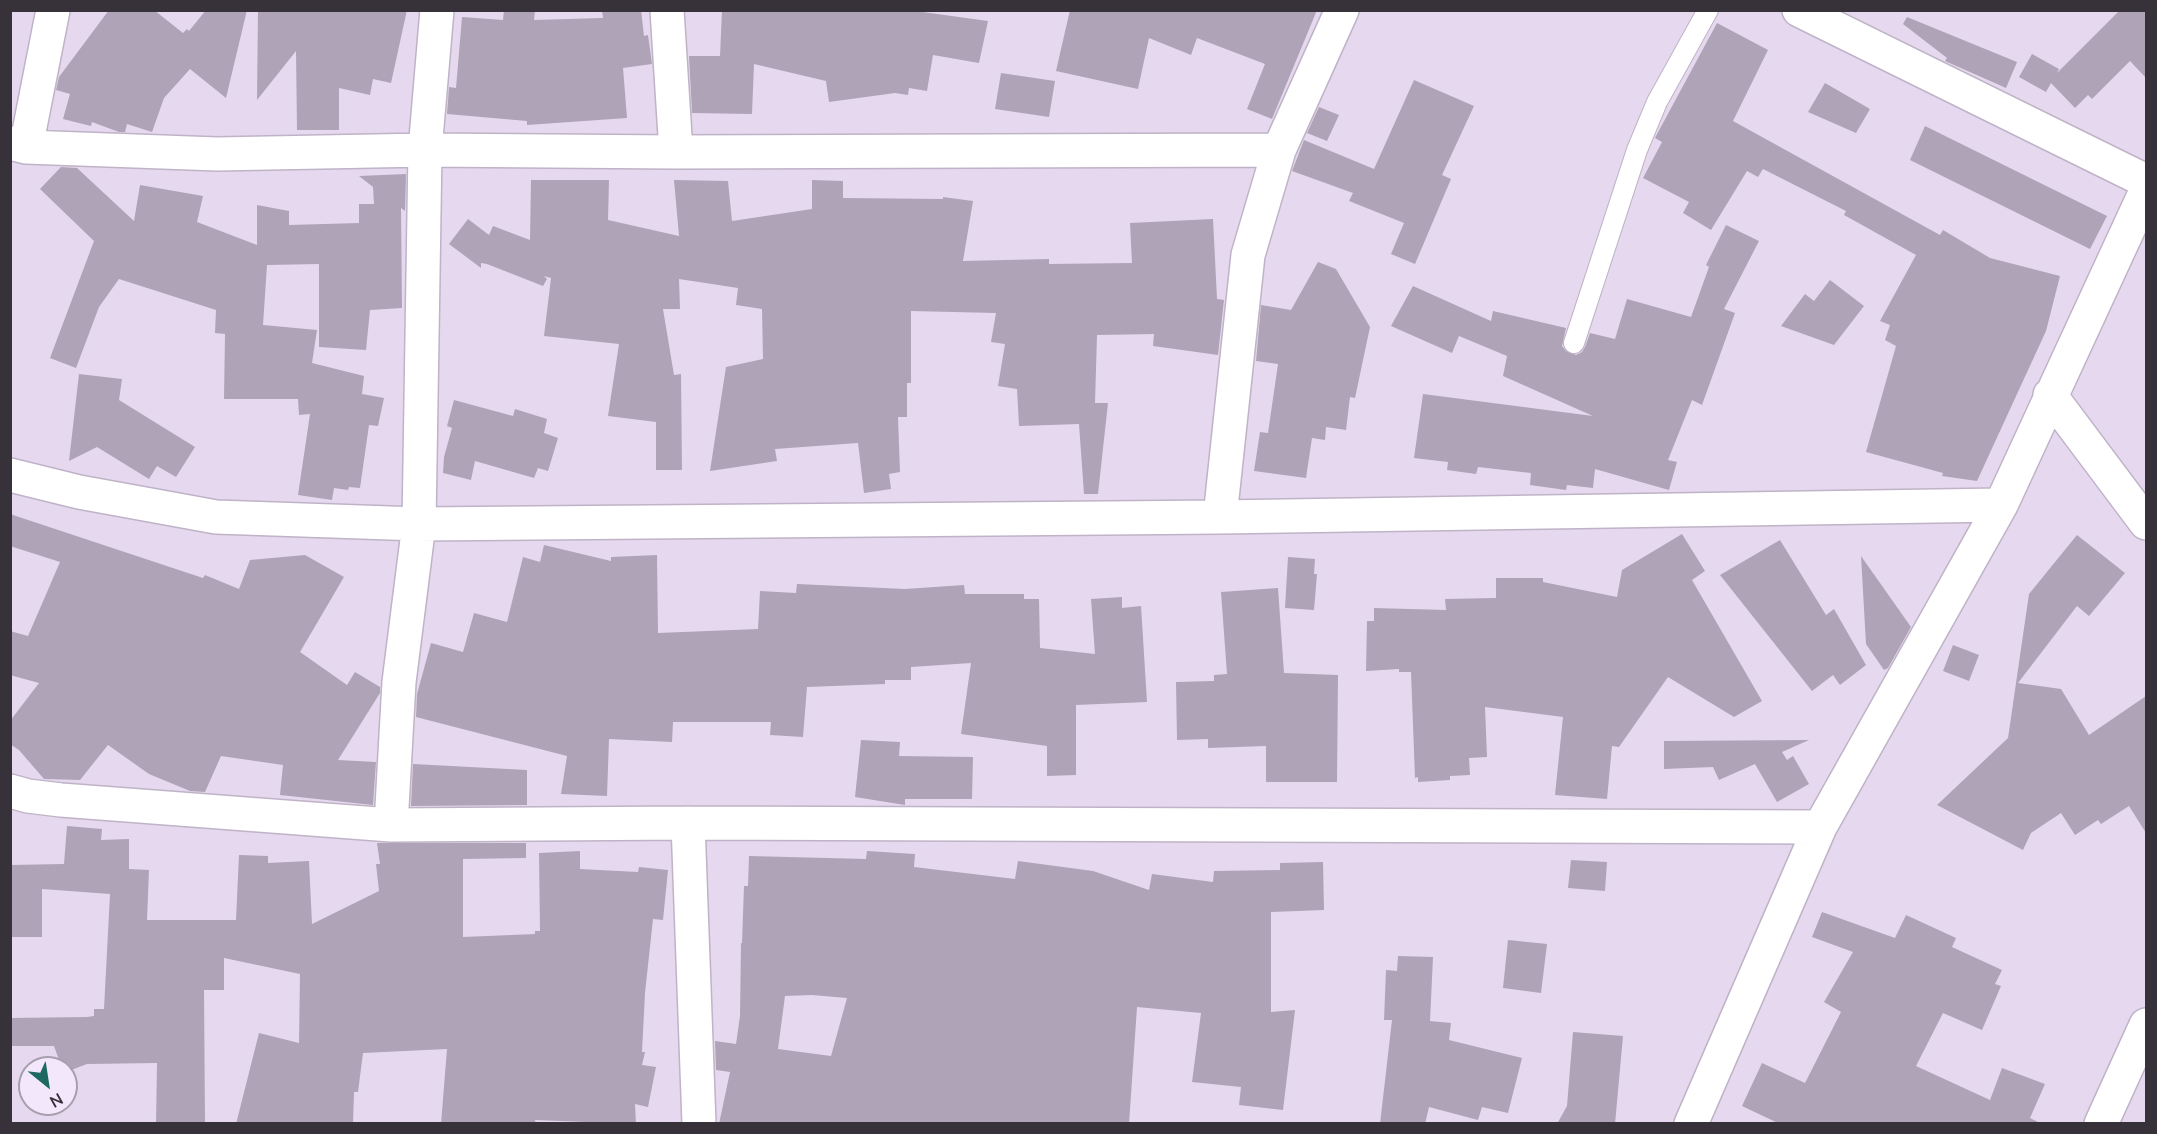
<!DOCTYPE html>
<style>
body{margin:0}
#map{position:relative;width:2157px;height:1134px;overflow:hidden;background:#e6d9ef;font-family:"Nunito Sans",sans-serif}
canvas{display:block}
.frame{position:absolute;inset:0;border:12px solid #37323a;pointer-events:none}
.north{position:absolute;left:18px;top:1056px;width:60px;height:60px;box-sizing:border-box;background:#f3e7fc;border:2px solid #a89fae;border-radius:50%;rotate:150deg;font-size:16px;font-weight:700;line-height:24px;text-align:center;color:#37323a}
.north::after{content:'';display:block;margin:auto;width:21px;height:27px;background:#1d6860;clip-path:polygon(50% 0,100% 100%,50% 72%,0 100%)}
</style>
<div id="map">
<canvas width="2157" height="1134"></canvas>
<div class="frame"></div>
<div class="north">N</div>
</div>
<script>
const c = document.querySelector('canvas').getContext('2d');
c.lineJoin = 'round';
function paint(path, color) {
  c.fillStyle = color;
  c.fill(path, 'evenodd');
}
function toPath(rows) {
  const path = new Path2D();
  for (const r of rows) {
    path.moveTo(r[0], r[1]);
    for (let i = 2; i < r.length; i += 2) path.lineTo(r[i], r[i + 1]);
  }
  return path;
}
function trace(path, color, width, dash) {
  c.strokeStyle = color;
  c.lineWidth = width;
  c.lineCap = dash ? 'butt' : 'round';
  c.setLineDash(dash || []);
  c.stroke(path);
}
paint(toPath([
 [109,10,154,10,183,33,187,29,189,31,206,10,247,10,226,98,190,69,164,98,152,132,127,124,125,132,119,132,92,122,91,126,63,119,70,94,56,90,59,77],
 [258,10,407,10,391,83,373,79,370,95,339,88,339,130,297,130,296,51,257,100],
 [504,10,535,10,534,20,603,18,602,10,641,10,644,36,648,35,652,64,623,68,627,118,527,125,527,121,447,114,449,87,456,88,462,17,503,20],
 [722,10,908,10,988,21,979,63,933,55,927,91,909,88,908,95,895,93,829,102,826,81,754,64,752,114,692,113,689,56,720,56],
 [1070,10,1317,10,1272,119,1247,109,1265,64,1197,38,1191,55,1149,38,1138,89,1056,71],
 [2120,10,2146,10,2146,78,2130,61,2092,99,2088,95,2075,108,2051,83,2046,92,2019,77,2032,54,2059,69,2057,73],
 [1907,17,2017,62,2006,88,1945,61,1947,58,1903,24],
 [1717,23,1768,50,1733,121,1940,235,1943,230,1990,258,2060,276,2046,331,1977,481,1942,476,1943,473,1866,452,1896,346,1885,340,1890,325,1880,321,1916,255,1844,215,1846,211,1763,169,1758,177,1747,171,1711,230,1683,213,1689,202,1643,178,1662,142,1655,138,1656,136],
 [1001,73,1055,81,1049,117,995,109],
 [1414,80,1474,106,1442,175,1451,179,1415,264,1391,254,1404,223,1349,201,1353,193,1292,171,1304,140,1374,169],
 [1825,83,1870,109,1856,133,1808,112],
 [1319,107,1339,115,1327,141,1307,133],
 [1925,126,2107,216,2090,249,1910,160],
 [61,167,77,168,134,221,140,185,203,196,197,222,257,245,257,205,289,211,289,225,359,223,359,204,374,204,373,187,359,176,406,174,405,211,401,208,402,308,370,310,366,350,319,347,319,264,267,265,263,325,317,330,312,363,364,376,362,394,384,398,378,426,369,425,360,488,349,487,348,490,334,488,332,500,298,495,310,414,299,415,298,399,224,399,225,334,215,333,216,310,119,279,99,307,76,368,50,358,94,241,40,189],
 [531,180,609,180,608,220,679,236,674,180,728,181,732,221,812,209,812,180,843,181,843,198,943,199,943,197,973,201,963,261,1049,259,1049,264,1132,263,1130,223,1213,219,1217,299,1224,300,1218,355,1153,346,1154,334,1097,335,1095,403,1108,403,1098,494,1084,494,1079,424,1019,426,1017,389,998,386,1005,344,991,342,996,313,911,311,911,383,907,383,907,417,898,417,900,472,889,474,891,489,864,493,858,443,775,449,777,461,710,471,726,367,763,359,762,309,736,305,738,288,679,279,680,309,663,309,674,375,681,374,682,470,656,470,656,422,608,416,619,344,544,336,551,278,544,276,547,279,543,286,487,264,481,263,481,268,449,244,468,219,489,235,493,226,530,240],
 [1726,225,1759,241,1724,309,1735,313,1702,405,1692,400,1668,460,1677,462,1669,490,1595,469,1593,488,1567,485,1566,490,1530,485,1531,473,1478,467,1476,474,1447,470,1448,462,1414,458,1423,394,1593,416,1503,376,1507,356,1459,336,1452,353,1391,326,1413,286,1491,321,1493,311,1566,328,1562,346,1566,351,1576,355,1582,352,1585,347,1590,333,1615,339,1627,299,1691,317,1709,267,1706,265],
 [1318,262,1336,269,1370,327,1355,398,1350,397,1346,430,1326,427,1325,440,1312,438,1306,478,1254,471,1260,432,1268,433,1278,364,1256,361,1261,305,1291,310],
 [1830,280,1864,306,1834,345,1781,326,1805,294,1814,301],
 [79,374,122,379,119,400,195,447,176,477,157,466,149,479,97,447,69,461],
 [454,400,513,416,515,409,547,419,544,433,558,438,548,471,538,468,534,478,475,461,471,480,443,473,444,457,452,428,447,426],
 [10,514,203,578,205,575,239,589,250,560,305,555,344,577,300,652,347,685,355,672,380,687,380,693,338,760,376,762,373,805,280,795,283,765,221,756,205,792,190,791,149,774,108,745,80,780,44,779,19,750,10,744,10,721,39,683,10,675,10,631,28,636,60,562,10,546],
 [1682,534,1705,571,1692,580,1762,701,1734,717,1668,677,1619,747,1612,746,1607,799,1555,795,1563,717,1485,707,1487,757,1469,758,1470,775,1450,776,1450,780,1418,782,1418,777,1415,778,1411,672,1399,672,1399,669,1366,671,1367,621,1374,621,1374,608,1446,610,1445,599,1496,598,1496,578,1543,578,1543,582,1617,597,1622,570],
 [2077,535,2125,573,2089,616,2077,606,2018,683,2061,689,2089,735,2146,696,2146,833,2129,806,2101,824,2098,820,2075,835,2061,813,2031,833,2023,850,1937,805,2008,738,2029,594],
 [1780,540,1826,615,1834,609,1866,665,1840,685,1833,675,1812,691,1720,575],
 [544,545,611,561,611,557,657,555,658,633,758,629,760,591,796,593,797,584,905,589,964,585,965,594,1024,594,1024,599,1039,599,1040,648,1095,654,1091,599,1122,597,1122,608,1141,606,1147,702,1076,705,1076,775,1047,776,1047,746,961,734,971,663,911,667,911,680,885,680,885,684,807,687,803,737,770,735,771,722,673,722,672,742,609,739,607,796,561,794,567,756,416,717,417,694,431,643,463,652,474,613,507,622,523,557,540,562],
 [1861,556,1911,627,1888,668,1884,670,1866,644],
 [1288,557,1315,559,1314,574,1317,574,1314,610,1285,608],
 [1278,588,1284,673,1338,675,1337,782,1266,782,1266,746,1208,748,1208,739,1177,740,1176,682,1214,681,1214,675,1227,674,1221,592],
 [1953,645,1979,655,1969,681,1943,671],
 [861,740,900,742,899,756,973,757,972,799,905,799,905,805,855,797],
 [1809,740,1782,752,1787,760,1793,756,1809,784,1777,802,1755,764,1719,780,1713,767,1664,769,1664,741],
 [413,764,527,770,527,805,411,806],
 [67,826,102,829,101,840,129,839,129,869,149,870,147,920,236,920,239,855,268,856,268,863,309,861,312,924,379,891,376,864,380,864,377,843,526,843,526,858,463,859,463,937,535,934,535,931,540,931,539,853,580,851,580,869,638,872,639,867,668,870,663,920,653,919,645,993,642,1052,645,1052,642,1065,656,1067,648,1107,635,1104,636,1124,535,1120,536,1124,441,1124,447,1049,363,1053,358,1092,354,1092,353,1124,236,1124,259,1033,299,1043,300,974,224,958,224,990,204,990,205,1124,156,1124,157,1063,87,1064,66,1072,66,1068,62,1068,54,1046,10,1046,10,1018,87,1017,94,1016,94,1009,104,1009,110,894,42,889,42,937,10,937,10,865,64,864],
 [867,851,915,854,914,867,1015,879,1018,861,1093,871,1149,890,1152,874,1213,882,1214,871,1280,870,1280,863,1323,862,1324,910,1271,912,1271,1012,1295,1010,1283,1110,1239,1105,1241,1087,1192,1082,1201,1013,1137,1007,1129,1124,719,1124,730,1072,716,1070,715,1041,736,1044,740,1016,741,943,742,943,744,886,748,886,749,856,866,859],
 [812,995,847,998,831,1056,778,1049,785,996],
 [1571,860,1607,862,1605,891,1568,888],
 [1822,912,1895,938,1906,915,1956,938,1952,947,2002,970,1995,984,2001,986,1982,1030,1943,1013,1916,1066,1990,1100,2002,1068,2045,1084,2030,1118,2042,1124,1780,1124,1742,1106,1762,1063,1805,1083,1841,1012,1824,1002,1853,952,1812,937],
 [1508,940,1547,944,1541,993,1503,988],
 [1398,956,1433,957,1430,1021,1451,1023,1449,1040,1522,1058,1508,1113,1482,1107,1478,1120,1429,1107,1425,1124,1380,1124,1392,1020,1384,1020,1386,970,1397,971],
 [1573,1032,1623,1036,1615,1124,1557,1124,1567,1106]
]), '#afa3b7');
const service = toPath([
 [1574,343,1637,150,1657,102,1708,10]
]);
const minor = toPath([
 [667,10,676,152],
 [10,143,26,147,217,154,425,150,676,152,1279,150],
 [26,147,53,10],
 [2050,395,2146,523],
 [10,475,79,492,216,517,419,524,1220,517,2001,505],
 [1220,517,1248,255,1279,150,1342,10],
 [10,791,28,796,61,800,391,825,688,823,1820,827],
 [688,823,699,1124],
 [391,825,399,682,419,524,425,150,437,10],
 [1691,1124,1820,827,2001,505,2146,191],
 [2101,1124,2146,1025]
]);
const tertiary = toPath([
 [1799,10,2146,181]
]);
trace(service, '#bfb3c7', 22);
trace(minor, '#bfb3c7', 36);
trace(tertiary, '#bfb3c7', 36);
trace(service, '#fff', 20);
trace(minor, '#fff', 33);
trace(tertiary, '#fff', 33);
</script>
